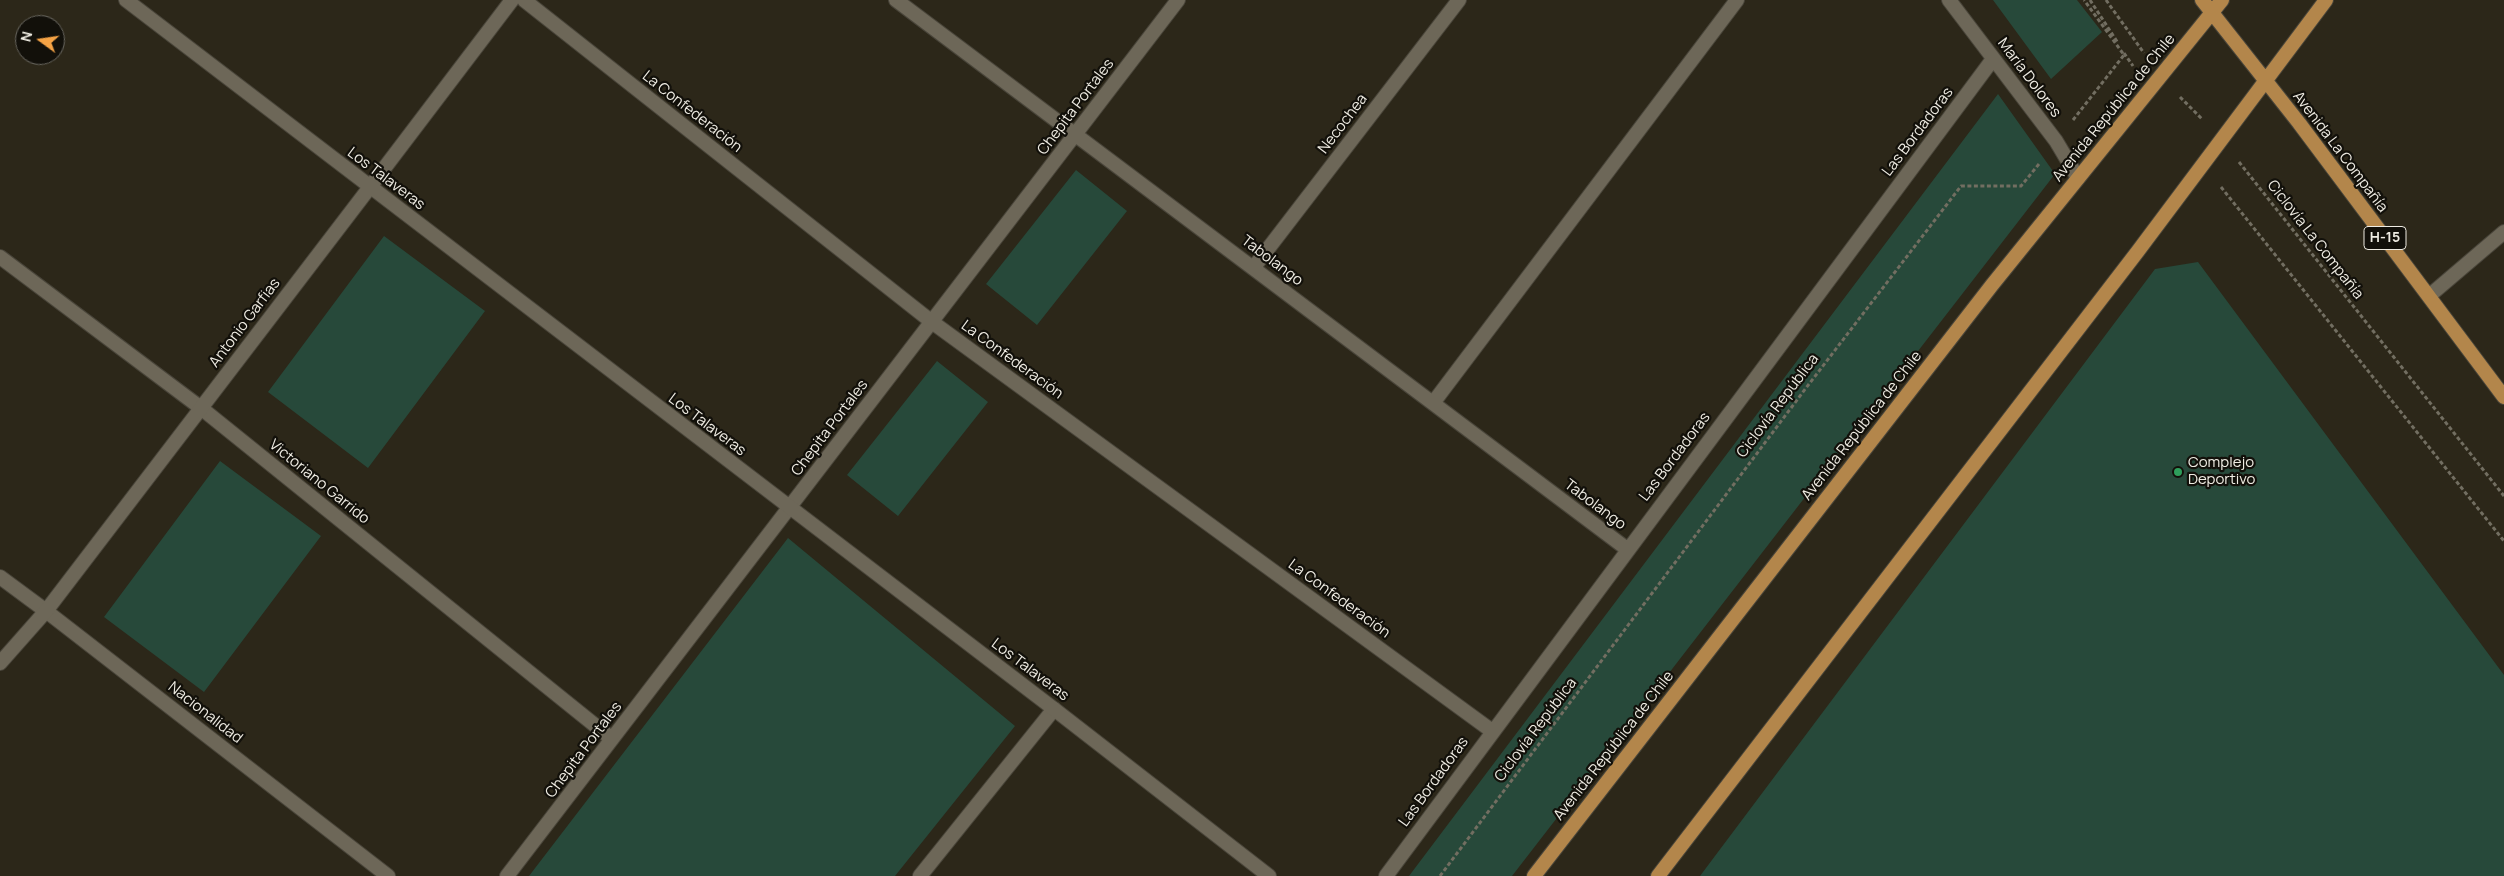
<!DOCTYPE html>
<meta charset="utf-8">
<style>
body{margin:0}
#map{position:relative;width:2504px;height:876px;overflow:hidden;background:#2c2719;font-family:Manrope,sans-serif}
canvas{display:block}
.north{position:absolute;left:15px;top:15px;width:50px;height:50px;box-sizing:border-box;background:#12100a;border:1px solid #6a6861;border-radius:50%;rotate:284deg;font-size:14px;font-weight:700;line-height:20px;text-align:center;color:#efece3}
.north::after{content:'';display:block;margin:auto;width:18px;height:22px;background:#f5a345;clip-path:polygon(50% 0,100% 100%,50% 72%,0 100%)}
</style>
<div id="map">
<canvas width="2504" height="876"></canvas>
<div class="north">N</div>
</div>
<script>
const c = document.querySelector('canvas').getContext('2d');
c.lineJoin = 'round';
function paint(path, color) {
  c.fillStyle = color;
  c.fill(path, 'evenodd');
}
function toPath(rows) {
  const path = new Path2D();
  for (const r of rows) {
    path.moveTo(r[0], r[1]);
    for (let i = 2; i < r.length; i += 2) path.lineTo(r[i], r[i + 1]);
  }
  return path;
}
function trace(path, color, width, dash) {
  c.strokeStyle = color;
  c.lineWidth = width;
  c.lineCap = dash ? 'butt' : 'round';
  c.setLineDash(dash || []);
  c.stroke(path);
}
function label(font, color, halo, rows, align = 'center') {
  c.font = font + ' Manrope,sans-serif';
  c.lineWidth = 4.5;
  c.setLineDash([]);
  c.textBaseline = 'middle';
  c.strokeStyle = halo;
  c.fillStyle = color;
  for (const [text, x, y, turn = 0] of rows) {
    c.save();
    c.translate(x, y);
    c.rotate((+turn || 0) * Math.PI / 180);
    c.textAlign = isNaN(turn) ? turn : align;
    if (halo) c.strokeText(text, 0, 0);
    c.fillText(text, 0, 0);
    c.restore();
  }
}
paint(toPath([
 [1993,0,2077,0,2102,32,2051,79],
 [1998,94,2055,174,1512,876,1409,876],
 [1076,170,1127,211,1037,325,986,284],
 [384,236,485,311,368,468,268,392],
 [2198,262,2504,675,2504,876,1700,876,2155,269],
 [937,361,988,402,898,516,847,475],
 [220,461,321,536,204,692,104,617],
 [788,538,1015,726,895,876,529,876]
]), '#27493a');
const service = toPath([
 [2429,296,2504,232]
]);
const minor = toPath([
 [524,0,932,322,1492,731],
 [896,0,1627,549],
 [1949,0,2056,141,2078,178],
 [370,187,512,0],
 [0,257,201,408,612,739],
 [1254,267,1459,0],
 [1433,403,1737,0],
 [0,577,46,611,388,876],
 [507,876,1178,0],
 [920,876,1054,709],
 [1386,876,1993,59]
]);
const tertiary = toPath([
 [126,0,1054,709,1269,876],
 [0,663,46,611,370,187]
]);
const primary = toPath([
 [2202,0,2299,123,2504,397],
 [1534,876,1992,285,2222,0],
 [1658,876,2138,251,2326,0]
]);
trace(service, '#49453a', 16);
trace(minor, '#49453a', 16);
trace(tertiary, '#49453a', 16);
trace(primary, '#49453a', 16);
trace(toPath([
 [2090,0,2118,43],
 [2106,0,2144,53],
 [2124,53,2133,66],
 [2180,97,2202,119],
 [2073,120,2124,55,2084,0],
 [2239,162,2504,496],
 [2221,187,2504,541],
 [1440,876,1806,388,1961,186,2021,186,2039,164]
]), '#726e61', 3, [4, 2.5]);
trace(service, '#6d6758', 14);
trace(minor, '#6d6758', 14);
trace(tertiary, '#6d6758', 14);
trace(primary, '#b3864b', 14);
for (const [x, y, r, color] of [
 [2178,472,5,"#2e9e5b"]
]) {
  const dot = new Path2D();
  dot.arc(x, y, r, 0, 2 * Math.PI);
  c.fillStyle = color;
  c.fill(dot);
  trace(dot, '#12100a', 2);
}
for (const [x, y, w] of [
 [2385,238,42]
]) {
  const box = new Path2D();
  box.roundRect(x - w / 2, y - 11.5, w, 23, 4);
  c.fillStyle = '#12100a';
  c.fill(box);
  trace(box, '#efece3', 1);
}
label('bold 14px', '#efece3', null, [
 ["H-15",2385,238]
]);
label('15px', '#efece3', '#12100a', [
 ["María Dolores",2029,78,53],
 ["Chepita Portales",1076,107,-53],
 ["Avenida República de Chile",2114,108,-51],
 ["La Confederación",692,112,38],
 ["Necochea",1343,124,-53],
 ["Las Bordadoras",1918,132,-53],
 ["Avenida La Compañía",2340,152,53],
 ["Los Talaveras",386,179,37],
 ["Ciclovía La Compañía",2315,240,52],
 ["Tabolango",1272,261,37],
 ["Antonio Garfias",245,323,-53],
 ["La Confederación",1012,360,36],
 ["Ciclovía República",1778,406,-53],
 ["Los Talaveras",707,425,37],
 ["Avenida República de Chile",1862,426,-52],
 ["Chepita Portales",830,428,-53],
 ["Las Bordadoras",1675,457,-53],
 ["Victoriano Garrido",319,482,39],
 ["Tabolango",1595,505,37],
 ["La Confederación",1339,599,36],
 ["Los Talaveras",1030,670,37],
 ["Nacionalidad",205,713,38],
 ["Ciclovía República",1536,730,-53],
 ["Avenida República de Chile",1614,746,-52],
 ["Chepita Portales",584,750,-53],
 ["Las Bordadoras",1434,782,-54]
]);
label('15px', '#efece3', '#12100a', [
 ["Complejo",2188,463],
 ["Deportivo",2188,480]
], 'left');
</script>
